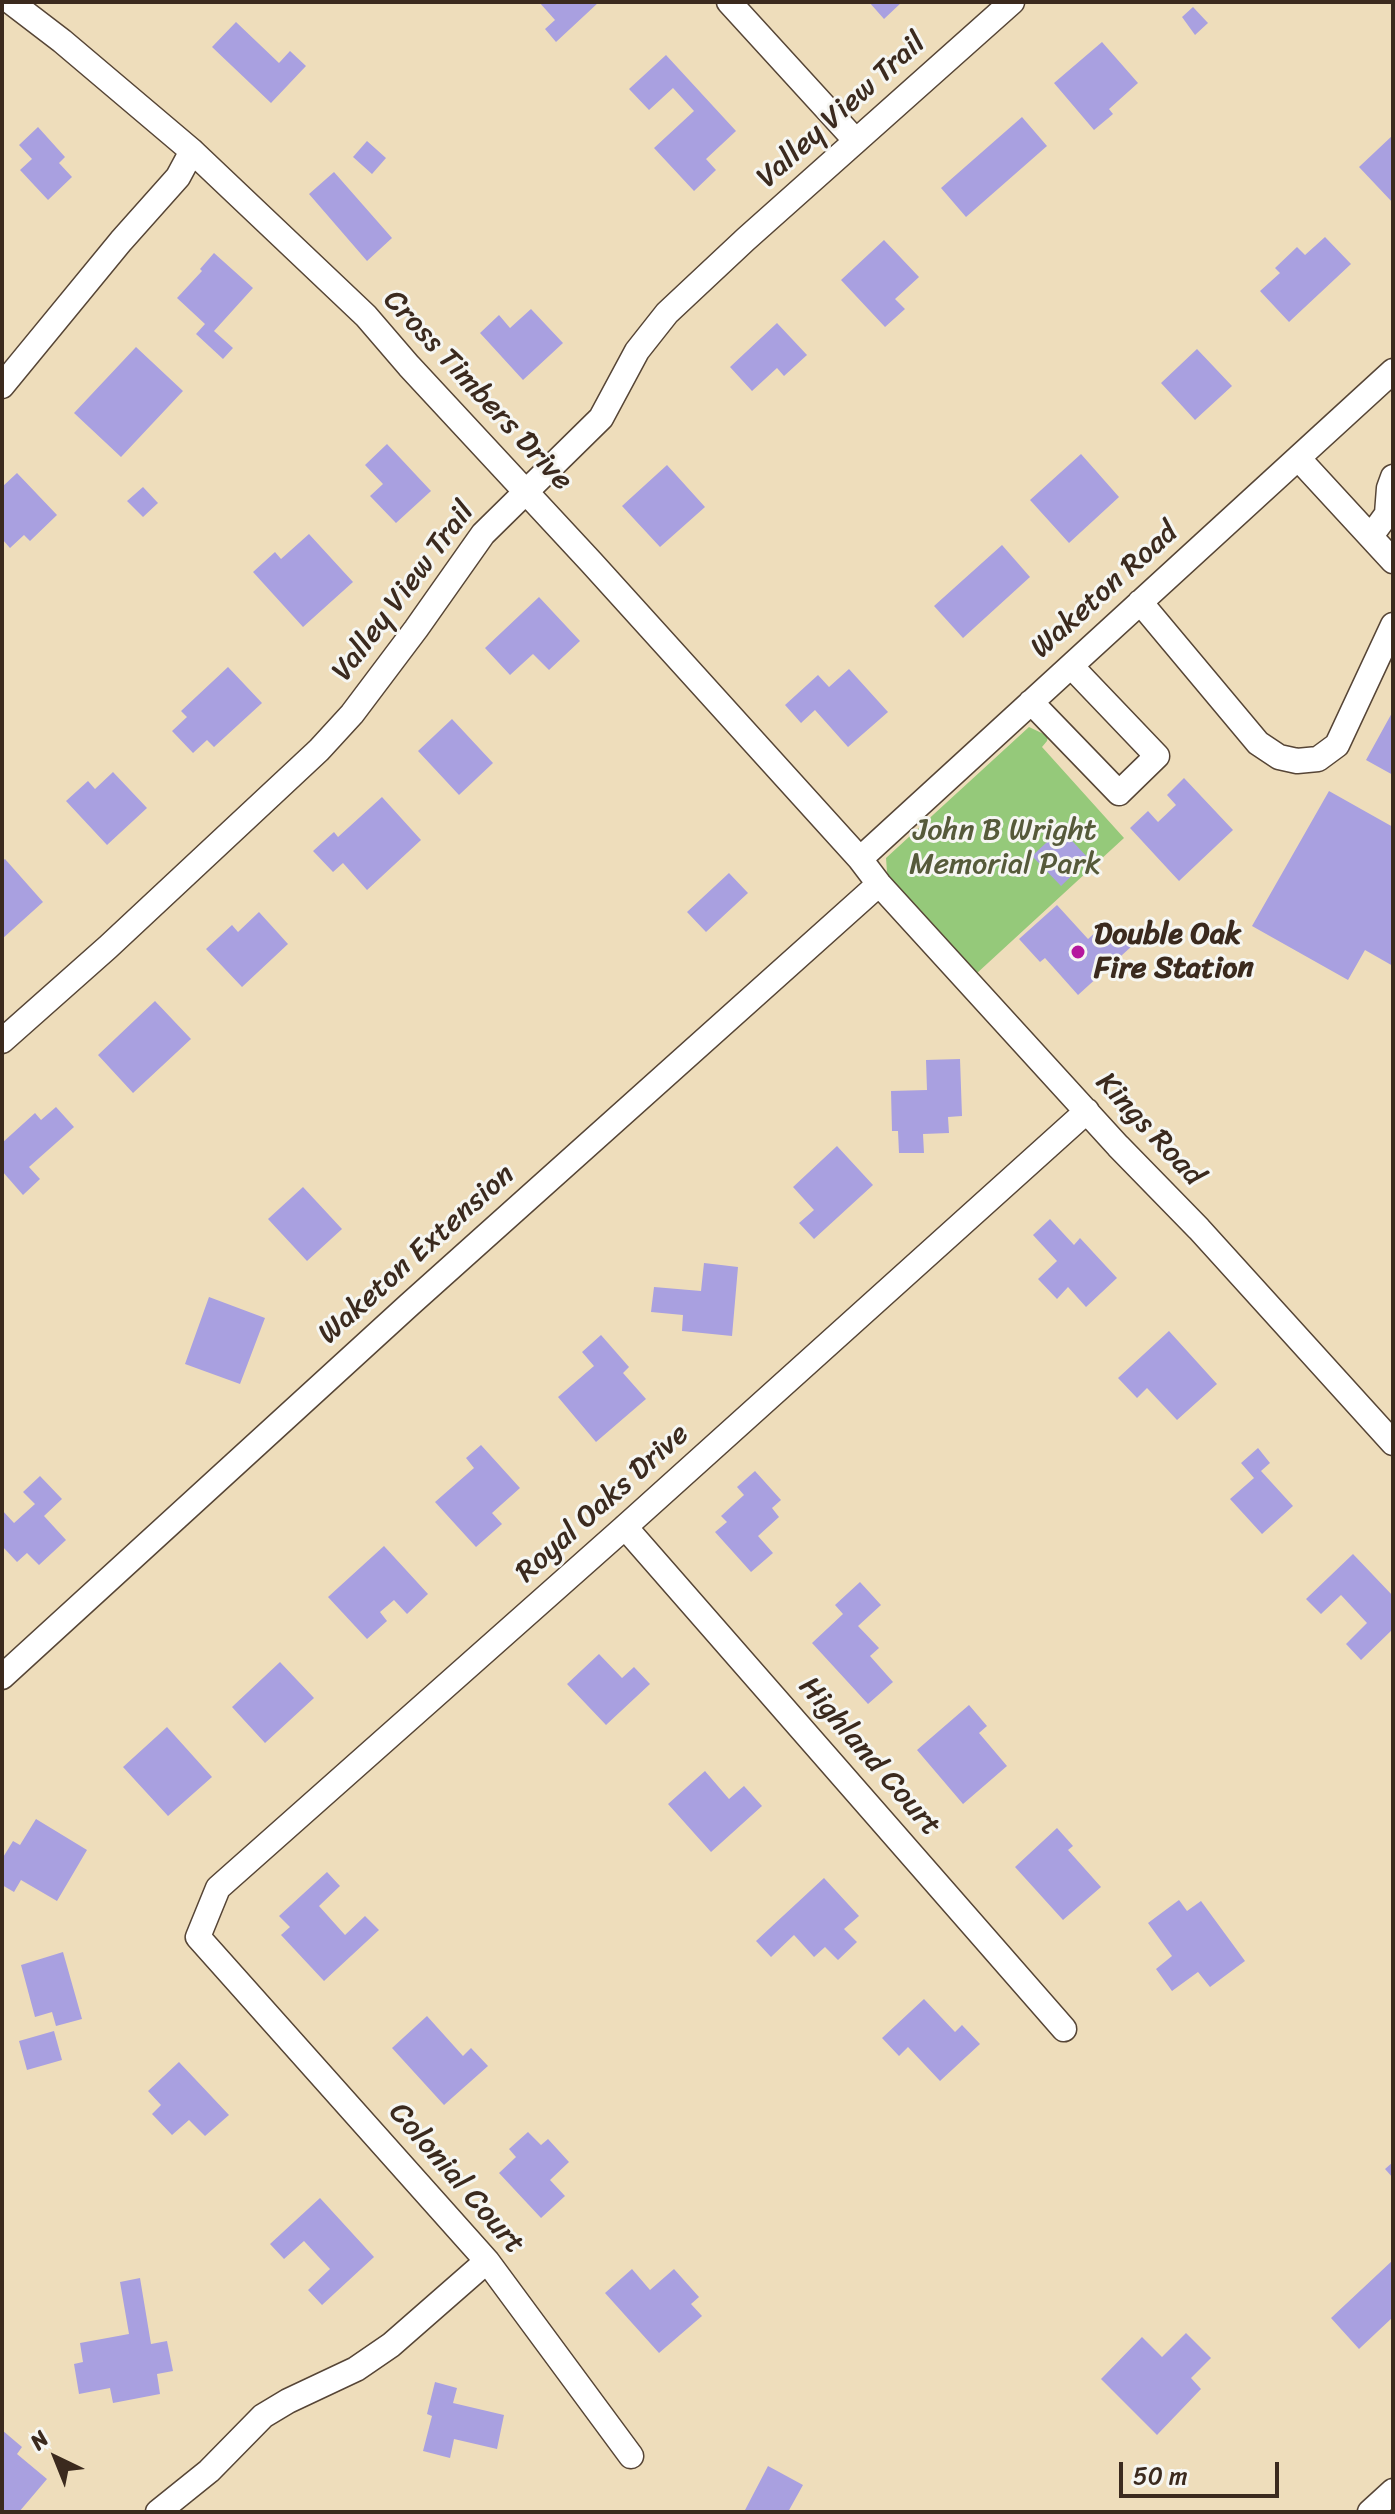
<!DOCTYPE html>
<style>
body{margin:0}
#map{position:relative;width:1395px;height:2514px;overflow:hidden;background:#edb;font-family:Sriracha,sans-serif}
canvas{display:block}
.frame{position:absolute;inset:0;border:4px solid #3b2a1e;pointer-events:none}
.north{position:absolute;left:16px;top:2418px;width:80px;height:80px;-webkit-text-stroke:6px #f6f6f2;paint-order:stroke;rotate:317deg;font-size:22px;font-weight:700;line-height:32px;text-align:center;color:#3b2a1e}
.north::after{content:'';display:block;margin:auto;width:28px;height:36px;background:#3b2a1e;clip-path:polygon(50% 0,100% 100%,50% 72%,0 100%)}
.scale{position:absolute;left:1119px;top:2462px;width:160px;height:36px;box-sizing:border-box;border:4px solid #3b2a1e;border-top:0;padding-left:10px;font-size:24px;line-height:28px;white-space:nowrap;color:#3b2a1e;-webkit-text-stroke:6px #f6f6f2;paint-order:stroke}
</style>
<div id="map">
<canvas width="1395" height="2514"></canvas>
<div class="frame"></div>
<div class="north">N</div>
<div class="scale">50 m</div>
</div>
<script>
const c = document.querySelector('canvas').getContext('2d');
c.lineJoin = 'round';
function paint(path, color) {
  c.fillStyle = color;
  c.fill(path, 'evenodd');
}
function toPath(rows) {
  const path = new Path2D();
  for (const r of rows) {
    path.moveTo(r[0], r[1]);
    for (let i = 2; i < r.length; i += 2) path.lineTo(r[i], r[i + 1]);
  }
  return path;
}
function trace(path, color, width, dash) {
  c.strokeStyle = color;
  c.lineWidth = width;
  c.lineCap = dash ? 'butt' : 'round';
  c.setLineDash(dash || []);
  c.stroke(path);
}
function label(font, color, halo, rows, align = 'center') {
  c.font = font + ' Sriracha,sans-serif';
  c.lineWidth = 6;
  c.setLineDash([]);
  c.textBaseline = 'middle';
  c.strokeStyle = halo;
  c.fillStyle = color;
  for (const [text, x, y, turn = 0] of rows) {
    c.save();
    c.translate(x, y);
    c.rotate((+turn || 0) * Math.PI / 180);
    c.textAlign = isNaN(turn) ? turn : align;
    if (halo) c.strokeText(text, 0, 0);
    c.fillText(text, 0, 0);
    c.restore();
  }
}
paint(toPath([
 [1029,727,1048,736,1047,741,1042,747,1124,838,976,974,890,879,887,872,886,858]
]), '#95c97a');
paint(toPath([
 [539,2,599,2,556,42,545,29,555,20],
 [869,2,902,2,884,19],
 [1193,7,1208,23,1195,35,1182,17],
 [236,22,279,63,290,51,306,66,271,103,212,47],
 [1102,42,1138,83,1109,109,1113,114,1094,130,1054,83],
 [666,55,736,131,706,159,716,170,694,191,654,148,694,111,673,88,649,110,629,89],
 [1022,117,1047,146,966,217,941,188],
 [38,127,65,157,59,163,72,177,48,200,20,170,32,159,19,145],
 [1393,135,1393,203,1359,167],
 [367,141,386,158,372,174,353,157],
 [334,172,392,238,367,261,309,194],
 [1325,237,1351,264,1289,322,1260,291,1280,273,1275,268,1297,247,1305,255],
 [884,240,919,277,895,299,905,309,885,327,841,280],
 [214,253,253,288,214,331,233,348,223,359,196,334,205,324,177,298,202,271,200,269],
 [531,309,563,343,523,380,480,333,499,315,510,328],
 [777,323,807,355,784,376,777,368,752,391,730,367],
 [136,347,183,391,121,457,74,413],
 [1197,349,1232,386,1195,420,1161,383],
 [387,444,431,491,396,523,370,496,383,484,365,465],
 [1081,454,1119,497,1069,543,1030,500],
 [667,465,705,507,660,547,622,506],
 [17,473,57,515,30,541,24,535,10,548,2,539,2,487],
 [143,487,158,503,143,517,127,501],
 [309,534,353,582,303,627,253,572,275,552,281,559],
 [1002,545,1030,577,963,638,934,606],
 [539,597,580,641,549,670,533,654,510,675,485,648],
 [228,667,262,703,214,747,207,740,193,753,172,731,187,717,181,711],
 [849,669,888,712,848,747,815,710,801,723,785,705,818,675,829,687],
 [1393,711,1393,775,1366,760],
 [452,719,493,763,459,795,418,751],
 [113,772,147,808,107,845,66,801,88,781,95,789],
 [1184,778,1233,830,1179,881,1130,828,1148,811,1158,822,1176,805,1167,795],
 [1329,791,1393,827,1393,966,1365,950,1348,980,1252,926],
 [382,797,421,840,367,890,343,863,333,872,313,851,334,832,338,837],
 [1061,829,1089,859,1061,886,1032,856],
 [5,859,43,902,2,939,2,861],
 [729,873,748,893,706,932,687,912],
 [1057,905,1088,939,1109,920,1132,946,1078,995,1045,958,1040,962,1019,939],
 [259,912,288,944,242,987,206,949,232,925,238,932],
 [155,1001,191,1039,133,1093,98,1055],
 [960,1059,962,1116,948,1117,949,1133,923,1134,924,1153,899,1153,898,1131,892,1131,891,1091,927,1090,926,1060],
 [56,1107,74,1127,29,1167,40,1179,23,1195,2,1171,2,1143,35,1113,41,1120],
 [837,1146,873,1185,814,1239,799,1223,814,1210,793,1187],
 [303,1187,342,1229,307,1261,268,1219],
 [1050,1219,1074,1245,1080,1238,1117,1278,1086,1307,1068,1287,1057,1299,1038,1279,1057,1261,1033,1235],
 [704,1263,738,1267,732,1336,682,1331,683,1315,651,1312,654,1287,701,1291],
 [209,1297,265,1318,240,1384,185,1364],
 [1169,1331,1217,1384,1177,1420,1147,1388,1137,1398,1118,1378],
 [601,1335,629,1367,623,1373,646,1399,596,1442,558,1397,594,1366,582,1352],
 [481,1445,520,1488,492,1513,502,1524,476,1547,435,1502,474,1468,466,1458],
 [1258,1448,1270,1463,1261,1471,1293,1506,1262,1534,1230,1499,1254,1478,1241,1463],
 [755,1471,781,1500,772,1508,779,1517,758,1536,773,1553,751,1572,715,1532,727,1522,721,1516,744,1495,737,1487],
 [40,1476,62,1499,44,1516,66,1540,39,1565,27,1553,17,1562,2,1546,2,1510,14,1523,35,1504,23,1492],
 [384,1546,428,1594,407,1614,394,1600,380,1612,387,1621,367,1639,328,1597],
 [1353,1554,1393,1596,1393,1629,1361,1660,1346,1644,1367,1623,1341,1595,1321,1614,1306,1599],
 [860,1582,881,1605,858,1626,879,1648,870,1656,893,1682,868,1704,812,1643,843,1614,835,1605],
 [599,1654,622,1678,634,1667,650,1684,606,1725,567,1684],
 [280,1662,314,1698,265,1743,232,1707],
 [969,1705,987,1726,979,1733,1007,1766,963,1804,917,1750],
 [167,1727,212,1777,168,1816,123,1767],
 [705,1771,729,1799,744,1786,762,1806,711,1852,668,1804],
 [36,1819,87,1850,57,1901,21,1880,14,1892,2,1885,2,1859,13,1841,20,1845],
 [1057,1828,1073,1846,1068,1850,1101,1887,1063,1920,1015,1867],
 [327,1872,340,1886,319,1906,345,1935,365,1916,379,1930,324,1981,281,1935,290,1927,279,1916],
 [824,1878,859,1916,844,1929,857,1942,838,1960,825,1947,814,1957,794,1935,771,1957,756,1941],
 [1179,1900,1187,1911,1201,1901,1245,1961,1210,1987,1198,1972,1172,1991,1156,1969,1172,1956,1148,1923],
 [63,1952,82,2019,56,2026,52,2012,35,2017,21,1965],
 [924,1999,955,2032,962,2025,980,2044,940,2081,908,2047,899,2056,882,2038],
 [427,2016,463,2056,471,2048,488,2066,444,2105,392,2048],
 [54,2031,62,2060,27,2070,19,2041],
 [179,2062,229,2115,205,2136,189,2120,172,2135,152,2114,161,2105,148,2091],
 [528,2132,541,2145,548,2139,569,2162,550,2180,565,2196,541,2218,499,2173,516,2157,509,2149],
 [1393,2162,1393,2178,1385,2169],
 [320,2198,374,2257,322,2305,308,2290,330,2269,304,2241,284,2259,270,2244],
 [1393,2260,1393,2317,1359,2349,1331,2318],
 [632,2269,650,2290,674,2269,699,2297,691,2304,702,2316,659,2353,605,2293],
 [140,2278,151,2344,167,2341,173,2371,157,2374,160,2394,113,2403,110,2388,79,2394,74,2364,83,2362,80,2343,129,2334,120,2282],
 [1186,2333,1211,2358,1191,2378,1201,2389,1157,2435,1101,2379,1142,2337,1162,2357],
 [435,2382,457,2388,453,2403,504,2415,497,2449,454,2439,450,2458,423,2451,432,2416,427,2414],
 [2,2430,22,2447,17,2454,47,2479,19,2512,2,2512],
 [768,2466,803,2485,788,2512,744,2512]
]), '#a9a0e0');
const minor = toPath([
 [11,2,62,41,192,151,366,316,409,366,591,562,860,859,879,884,1118,1146,1199,1229,1393,1443],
 [729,2,856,141],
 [2,386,121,241,178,177,192,151],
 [1298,458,1393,561],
 [1371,536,1387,514,1389,488,1393,477],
 [1140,602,1258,743,1279,757,1297,761,1318,759,1337,745,1393,625],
 [1031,702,1119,793,1157,756,1071,666],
 [860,859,1393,371],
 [2,1041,108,947,319,750,352,714,416,629,483,534,601,418,637,351,667,313,746,239,1012,2],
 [625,1527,1064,2029],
 [2,1677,409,1305,879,884],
 [631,2456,487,2261,198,1937,218,1888,625,1527,1087,1111],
 [158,2512,209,2471,263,2416,288,2401,356,2369,391,2345,487,2261],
 [1370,2512,1393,2491]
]);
trace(minor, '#564536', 27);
trace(minor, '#fff', 24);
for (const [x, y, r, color] of [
 [1078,952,8,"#b5179e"]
]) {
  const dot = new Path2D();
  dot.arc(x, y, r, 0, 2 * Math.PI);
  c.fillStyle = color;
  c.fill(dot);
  trace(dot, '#f6f6f2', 3);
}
label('30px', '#3b2a1e', '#f6f6f2', [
 ["Valley View Trail",842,111,-42],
 ["Cross Timbers Drive",477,391,47],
 ["Waketon Road",1105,591,-42],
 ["Valley View Trail",404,592,-53],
 ["Kings Road",1149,1130,47],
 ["Waketon Extension",417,1255,-42],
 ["Royal Oaks Drive",603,1504,-42],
 ["Highland Court",869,1757,49],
 ["Colonial Court",456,2179,49]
]);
label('30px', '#565a3a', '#f6f6f2', [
 ["John B Wright",1005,831],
 ["Memorial Park",1005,865]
]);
label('bold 30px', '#3b2a1e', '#f6f6f2', [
 ["Double Oak",1094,935],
 ["Fire Station",1094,969]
], 'left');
</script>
